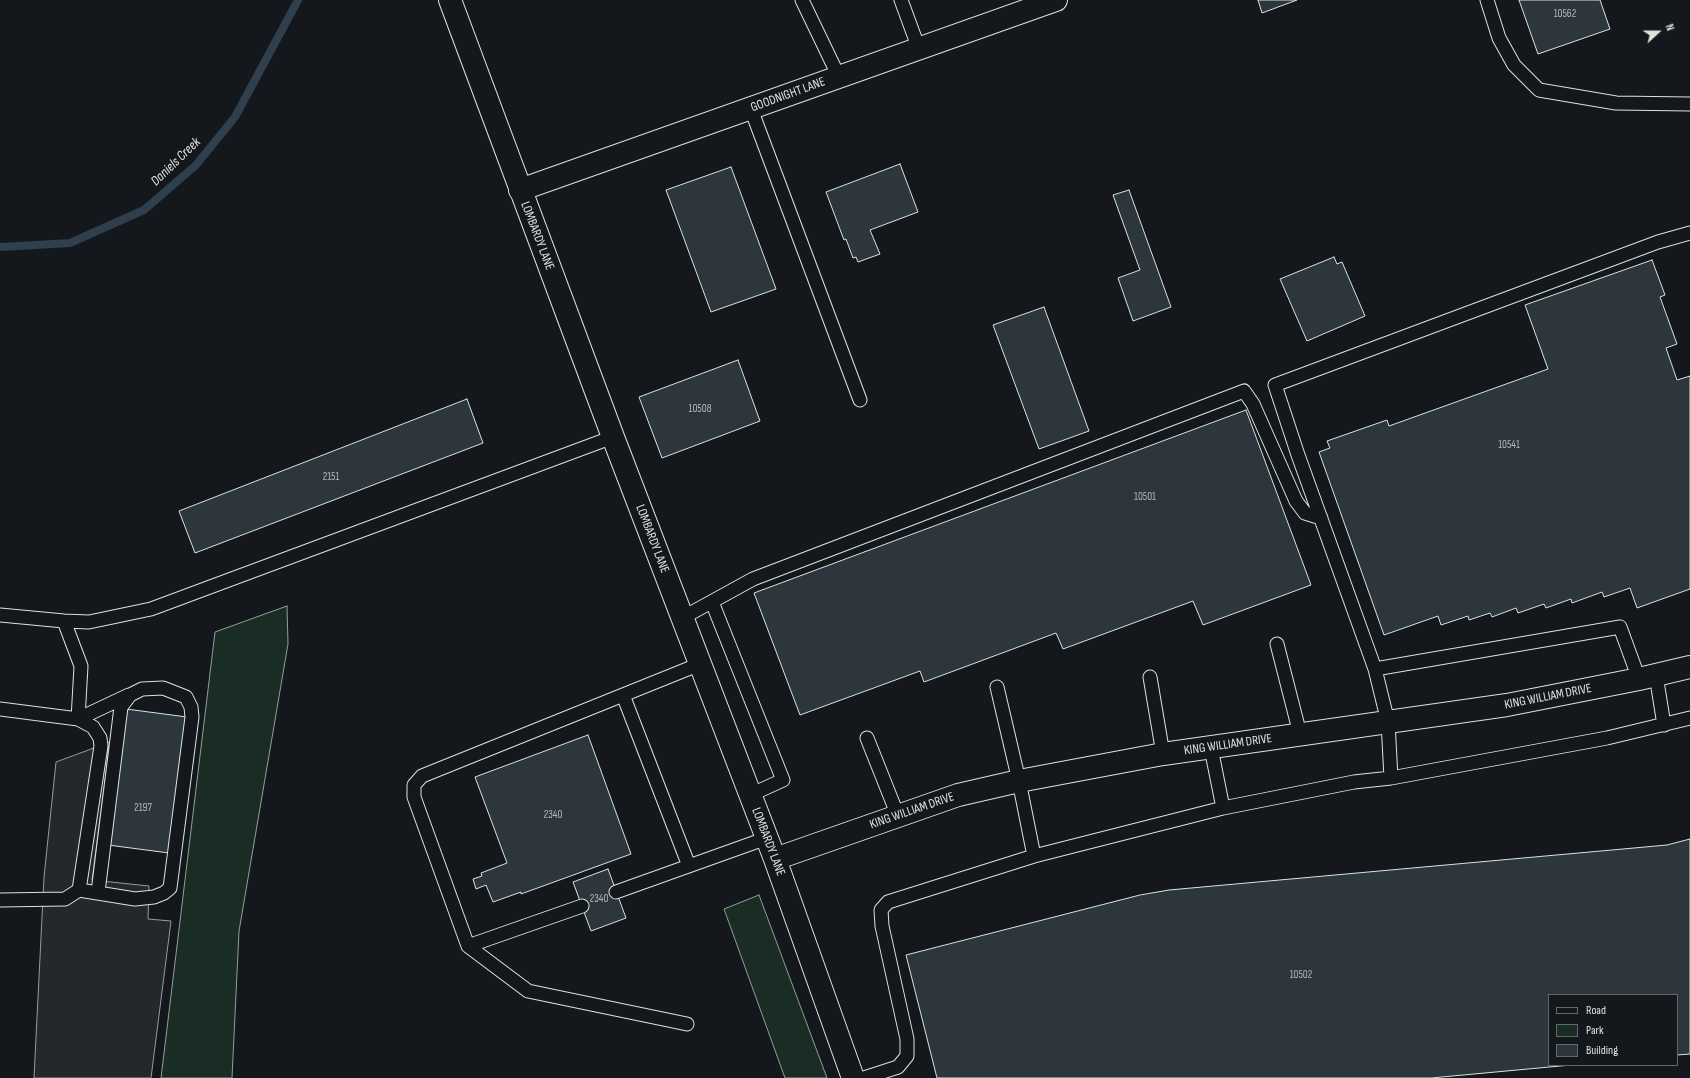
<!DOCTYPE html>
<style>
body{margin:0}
#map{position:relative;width:1690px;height:1078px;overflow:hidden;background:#14181c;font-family:"Sofia Sans Condensed",sans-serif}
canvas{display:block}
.legend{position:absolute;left:1548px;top:994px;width:130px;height:72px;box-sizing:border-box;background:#14181c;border:1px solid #626a69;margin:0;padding:5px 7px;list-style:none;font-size:12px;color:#d8e6dc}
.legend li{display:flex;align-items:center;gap:8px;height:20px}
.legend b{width:20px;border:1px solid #626a69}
.north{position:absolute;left:1638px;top:12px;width:40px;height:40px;-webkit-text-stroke:3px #14181c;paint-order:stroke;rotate:69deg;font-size:11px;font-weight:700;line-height:16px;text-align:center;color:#d8e6dc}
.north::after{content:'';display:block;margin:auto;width:14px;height:18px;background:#d8e6dc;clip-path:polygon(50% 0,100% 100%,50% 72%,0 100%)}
</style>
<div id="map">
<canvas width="1690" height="1078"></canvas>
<ul class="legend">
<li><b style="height:5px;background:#14181c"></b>Road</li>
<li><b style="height:11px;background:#1a2d24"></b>Park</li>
<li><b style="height:11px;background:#2c363c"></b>Building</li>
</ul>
<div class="north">N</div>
</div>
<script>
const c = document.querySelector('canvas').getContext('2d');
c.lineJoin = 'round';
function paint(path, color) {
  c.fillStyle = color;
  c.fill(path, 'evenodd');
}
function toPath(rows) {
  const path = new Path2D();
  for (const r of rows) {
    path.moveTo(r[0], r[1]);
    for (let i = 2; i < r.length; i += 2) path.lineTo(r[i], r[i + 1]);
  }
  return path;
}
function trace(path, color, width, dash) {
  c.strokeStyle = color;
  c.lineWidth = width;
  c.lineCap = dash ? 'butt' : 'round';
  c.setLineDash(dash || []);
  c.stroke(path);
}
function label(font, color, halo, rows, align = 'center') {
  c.font = font + ' "Sofia Sans Condensed",sans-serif';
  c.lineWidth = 3;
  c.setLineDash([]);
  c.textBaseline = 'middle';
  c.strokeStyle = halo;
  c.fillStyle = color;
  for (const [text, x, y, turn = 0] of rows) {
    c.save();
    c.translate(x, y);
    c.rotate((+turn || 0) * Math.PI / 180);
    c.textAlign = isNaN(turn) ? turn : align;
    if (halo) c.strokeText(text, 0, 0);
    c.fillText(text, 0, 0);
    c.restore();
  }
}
const green = toPath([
 [287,606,288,644,239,931,232,1078,161,1078,215,632,287,606],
 [759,895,827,1078,785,1078,724,909,759,895]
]);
paint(green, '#1a2d24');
trace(green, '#939e99', 1);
const parking = toPath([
 [110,742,92,880,149,886,148,919,171,921,151,1078,34,1078,44,877,56,762,110,742]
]);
paint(parking, '#24282b');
trace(parking, '#939e99', 1);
trace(toPath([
 [0,247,70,243,144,210,196,165,235,117,298,0]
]), '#2f3f4d', 8);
const building = toPath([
 [1258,0,1297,0,1262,13,1258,0],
 [1519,0,1600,0,1610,29,1538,54,1519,0],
 [900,164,918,212,870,230,880,254,858,262,856,257,853,258,846,239,844,240,826,192,900,164],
 [731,167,776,289,711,312,666,190,731,167],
 [1129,190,1171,307,1133,321,1118,278,1140,270,1113,195,1129,190],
 [1334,257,1337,264,1342,262,1365,316,1307,341,1280,279,1334,257],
 [1652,260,1665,295,1660,297,1677,344,1666,348,1677,380,1690,376,1690,589,1637,608,1630,588,1604,597,1602,592,1572,603,1571,599,1546,608,1544,604,1518,613,1516,608,1492,617,1490,613,1469,620,1468,616,1441,625,1438,616,1384,635,1319,452,1330,448,1327,441,1387,420,1389,426,1548,369,1525,305,1652,260],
 [1044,307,1089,431,1039,449,993,325,1044,307],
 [738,360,760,421,662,458,639,397,738,360],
 [467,399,483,443,195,553,179,511,467,399],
 [1246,410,1311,585,1203,625,1193,601,1063,649,1056,633,924,682,920,671,800,715,754,593,1246,410],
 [126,709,187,717,169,853,108,845,126,709],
 [588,735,631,854,521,894,521,892,493,902,486,885,476,889,473,879,482,876,481,873,507,863,475,777,588,735],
 [1690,839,1690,1054,1677,1055,1677,995,1549,995,1549,1065,1571,1065,1431,1078,937,1078,906,955,1140,895,1169,890,1667,845,1690,839],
 [608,869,626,918,591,931,573,882,608,869]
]);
paint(building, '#2c363c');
trace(building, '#d8e6dc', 1);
const service = toPath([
 [802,0,839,77],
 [901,0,919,49],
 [1487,0,1499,38,1514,65,1539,90,1616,103,1690,104],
 [751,109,860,400],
 [712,602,783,780,750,795],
 [0,615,64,621,89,622,151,609,613,437],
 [682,618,753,579,1244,391,1253,404,1296,501,1305,513,1321,518],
 [64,621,81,666,78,719,129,695],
 [1277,644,1300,734],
 [1375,669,1620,627,1639,679],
 [1656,675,1664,725],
 [1150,677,1163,754],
 [997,687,1019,781,1034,856],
 [623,695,689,866],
 [0,709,78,719,93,727,100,738,101,746,79,890,65,899,0,900],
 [867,738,898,816],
 [1211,748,1223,808],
 [1391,778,1388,722,1375,669,1298,455,1275,385,1658,242,1690,233],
 [79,890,135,899,154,897,164,893,170,888,192,717,191,707,186,697,163,688,142,689,130,695,121,707,98,892],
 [616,892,767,838],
 [582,906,468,946,528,991,687,1024],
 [468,946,414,797,414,785,422,776,700,664],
 [864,1078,898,1067,907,1056,907,1039,882,926,881,910,888,902,1034,856,1223,808,1354,782,1391,778,1607,738,1690,718]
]);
const minor = toPath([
 [450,0,613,437,775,859,853,1078],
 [520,190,1056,0],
 [775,859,958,795,1019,781,1163,754,1507,705,1639,679,1690,667]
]);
trace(service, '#d8e6dc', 15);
trace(minor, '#d8e6dc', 24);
trace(service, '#14181c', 13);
trace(minor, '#14181c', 22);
label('11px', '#adbab4', null, [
 ["10562",1565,14],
 ["10508",700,409],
 ["10541",1509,445],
 ["2151",331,477],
 ["10501",1145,497],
 ["2197",143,808],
 ["2340",553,815],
 ["2340",599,899],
 ["10502",1301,975]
]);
label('13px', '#d8e6dc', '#14181c', [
 ["GOODNIGHT LANE",788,95,-20],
 ["LOMBARDY LANE",537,236,69],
 ["LOMBARDY LANE",652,539,69],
 ["KING WILLIAM DRIVE",1548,697,-11],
 ["KING WILLIAM DRIVE",1228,745,-8],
 ["KING WILLIAM DRIVE",912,811,-19],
 ["LOMBARDY LANE",768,842,69]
]);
label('italic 14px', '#d8e6dc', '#14181c', [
 ["Daniels Creek",176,162,-44]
]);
</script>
